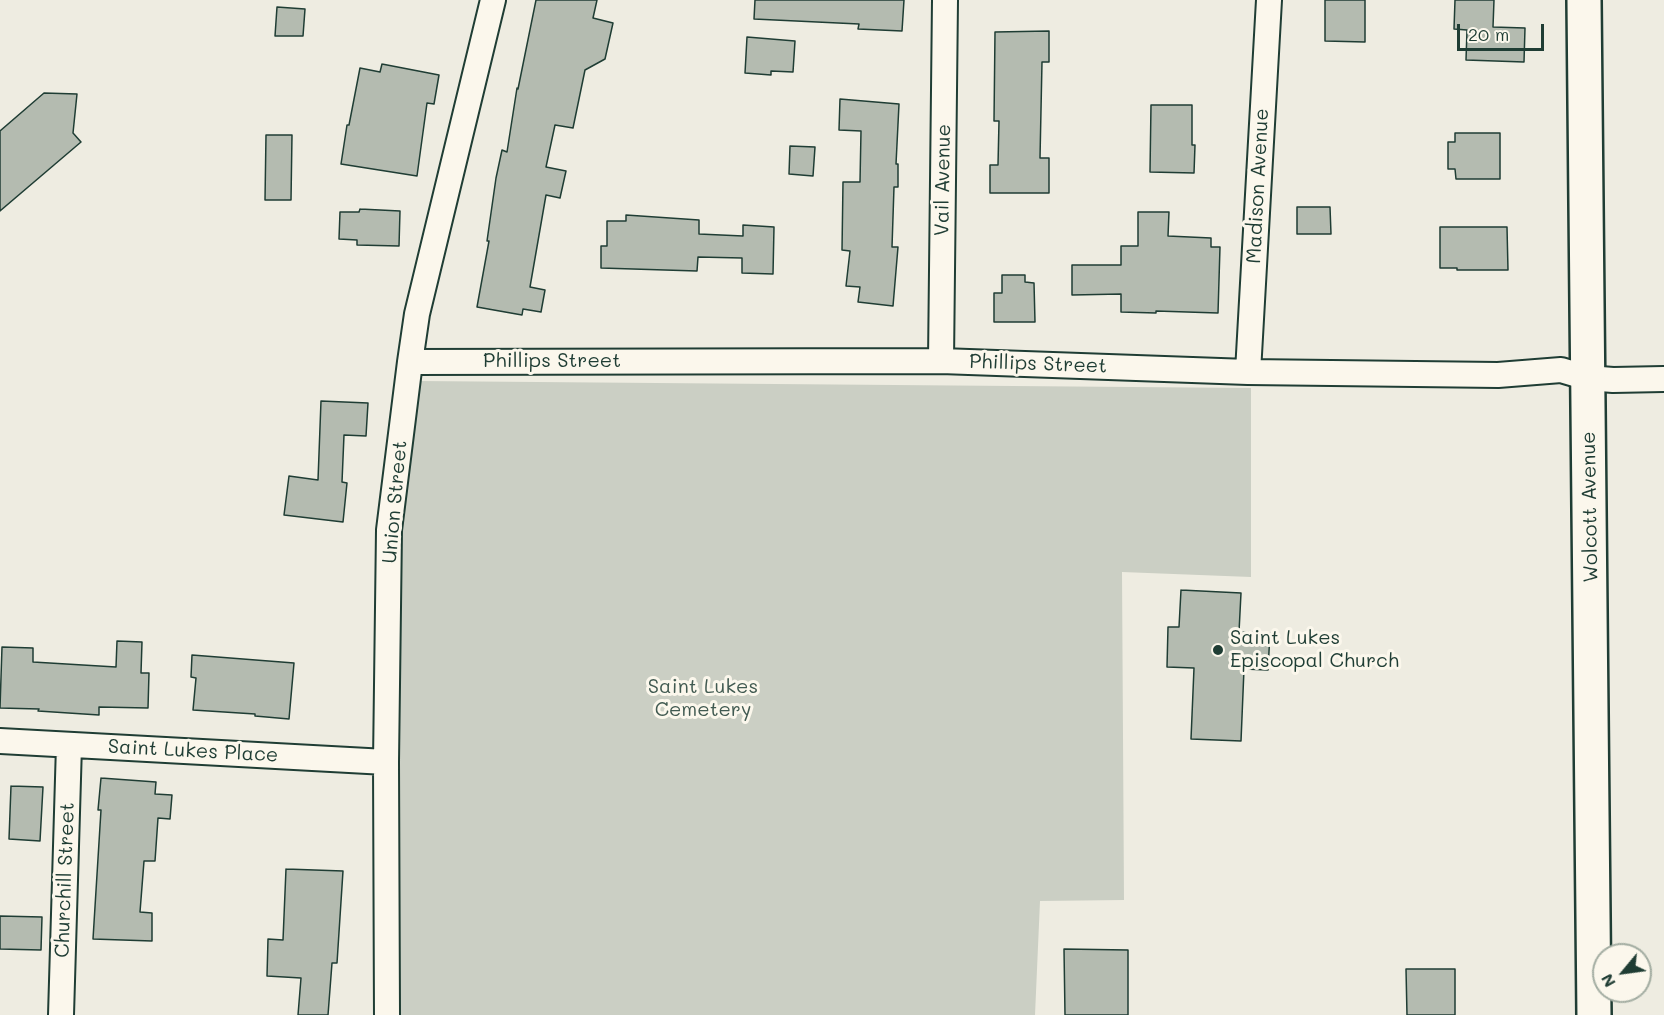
<!DOCTYPE html>
<style>
body{margin:0}
#map{position:relative;width:1664px;height:1015px;overflow:hidden;background:#eeece1;font-family:Mali,sans-serif}
canvas{display:block}
.north{position:absolute;left:1592px;top:943px;width:60px;height:60px;box-sizing:border-box;background:#fbf7ec;border:2px solid #a3ada2;border-radius:50%;rotate:241deg;font-size:16px;font-weight:700;line-height:24px;text-align:center;color:#1f3d34}
.north::after{content:'';display:block;margin:auto;width:21px;height:27px;background:#1f3d34;clip-path:polygon(50% 0,100% 100%,50% 72%,0 100%)}
.scale{position:absolute;left:1457px;top:24px;width:87px;height:27px;box-sizing:border-box;border:3px solid #1f3d34;border-top:0;padding-left:8px;font-size:18px;line-height:21px;white-space:nowrap;color:#1f3d34;-webkit-text-stroke:4px #fbf7ec;paint-order:stroke}
</style>
<div id="map">
<canvas width="1664" height="1015"></canvas>
<div class="north">N</div>
<div class="scale">20 m</div>
</div>
<script>
const c = document.querySelector('canvas').getContext('2d');
c.lineJoin = 'round';
function paint(path, color) {
  c.fillStyle = color;
  c.fill(path, 'evenodd');
}
function toPath(rows) {
  const path = new Path2D();
  for (const r of rows) {
    path.moveTo(r[0], r[1]);
    for (let i = 2; i < r.length; i += 2) path.lineTo(r[i], r[i + 1]);
  }
  return path;
}
function trace(path, color, width, dash) {
  c.strokeStyle = color;
  c.lineWidth = width;
  c.lineCap = dash ? 'butt' : 'round';
  c.setLineDash(dash || []);
  c.stroke(path);
}
function label(font, color, halo, rows, align = 'center') {
  c.font = font + ' Mali,sans-serif';
  c.lineWidth = 6;
  c.setLineDash([]);
  c.textBaseline = 'middle';
  c.strokeStyle = halo;
  c.fillStyle = color;
  for (const [text, x, y, turn = 0] of rows) {
    c.save();
    c.translate(x, y);
    c.rotate((+turn || 0) * Math.PI / 180);
    c.textAlign = isNaN(turn) ? turn : align;
    if (halo) c.strokeText(text, 0, 0);
    c.fillText(text, 0, 0);
    c.restore();
  }
}
paint(toPath([
 [418,381,1251,388,1251,577,1122,572,1124,900,1040,901,1035,1015,387,1015,389,530]
]), '#cbcfc4');
const building = toPath([
 [536,0,597,0,593,18,613,23,605,59,585,70,573,128,555,125,546,167,566,171,560,198,546,195,530,287,545,290,541,312,523,309,522,315,477,307,489,241,487,241,496,178,502,150,507,152,517,88,518,89,536,0],
 [755,0,904,0,902,31,858,29,859,24,754,19,755,0],
 [1325,0,1365,0,1365,42,1325,41,1325,0],
 [1455,0,1494,0,1493,27,1525,28,1524,62,1466,60,1467,30,1454,29,1455,0],
 [277,7,305,9,303,36,275,36,277,7],
 [1049,31,1049,62,1042,62,1040,158,1049,158,1049,193,990,193,990,165,998,165,999,121,994,121,995,32,1049,31],
 [747,37,795,41,793,72,771,71,771,75,745,73,747,37],
 [382,64,439,75,434,104,427,103,417,176,341,164,347,125,349,125,360,68,380,72,382,64],
 [44,93,77,94,73,133,81,142,0,211,0,131,44,93],
 [840,99,899,104,896,164,898,164,898,187,894,187,892,247,898,247,893,306,858,302,860,287,846,286,850,251,842,250,843,182,860,182,861,131,839,130,840,99],
 [1151,105,1192,105,1192,145,1195,145,1194,173,1150,172,1151,105],
 [1455,133,1500,133,1500,179,1456,179,1455,169,1448,169,1448,142,1455,142,1455,133],
 [266,135,292,135,291,200,265,200,266,135],
 [790,146,815,147,813,176,789,174,790,146],
 [1297,207,1330,207,1331,234,1297,234,1297,207],
 [360,209,400,211,399,246,357,245,357,240,339,239,340,212,359,212,360,209],
 [1138,212,1169,212,1168,236,1211,238,1211,247,1220,247,1218,313,1156,311,1156,313,1121,312,1121,294,1072,295,1072,265,1121,265,1121,246,1138,246,1138,212],
 [626,215,699,220,699,234,743,236,743,225,774,227,773,274,742,273,742,258,698,257,697,271,601,268,601,246,607,246,607,221,626,221,626,215],
 [1440,227,1507,227,1508,270,1457,270,1457,268,1440,268,1440,227],
 [1002,275,1025,275,1025,282,1034,283,1035,322,994,322,994,293,1002,293,1002,275],
 [321,401,368,403,366,436,344,435,342,482,347,483,343,522,284,515,289,476,318,480,321,401],
 [1181,590,1241,593,1239,632,1270,633,1268,670,1244,669,1241,741,1191,739,1194,668,1167,667,1168,627,1179,627,1181,590],
 [117,641,142,642,141,673,149,673,148,708,99,707,99,715,38,711,39,709,0,708,2,647,33,648,33,662,116,667,117,641],
 [192,655,294,663,289,719,255,716,255,714,193,710,196,678,191,677,192,655],
 [101,778,156,782,155,794,172,795,170,819,158,818,155,861,144,861,140,912,152,913,152,941,93,939,101,810,98,810,101,778],
 [11,786,43,787,40,841,9,839,11,786],
 [286,869,343,871,337,963,332,963,328,1015,298,1015,301,978,267,976,268,939,283,940,286,869],
 [0,916,42,917,41,950,0,949,0,916],
 [1064,949,1128,950,1128,1015,1065,1015,1064,949],
 [1406,969,1455,969,1455,1015,1407,1015,1406,969]
]);
paint(building, '#b4bbb0');
trace(building, '#1f3d34', 1.5);
const street = toPath([
 [941,361,945,0],
 [410,362,941,361,1248,372,1498,375,1561,370,1588,378,1613,380,1664,379],
 [1248,372,1269,0],
 [0,741,386,762],
 [61,1015,69,745],
 [387,1015,386,762,389,530,410,362,417,314,493,0]
]);
const secondary = toPath([
 [1584,0,1594,1015]
]);
trace(street, '#1f3d34', 28);
trace(secondary, '#1f3d34', 38);
trace(street, '#fbf7ec', 24);
trace(secondary, '#fbf7ec', 33);
for (const [x, y, r, color] of [
 [1218,650,6,"#1f3d34"]
]) {
  const dot = new Path2D();
  dot.arc(x, y, r, 0, 2 * Math.PI);
  c.fillStyle = color;
  c.fill(dot);
  trace(dot, '#fbf7ec', 2);
}
label('20px', '#1f3d34', '#fbf7ec', [
 ["Vail Avenue",943,180,-89],
 ["Madison Avenue",1258,186,-87],
 ["Phillips Street",552,361],
 ["Phillips Street",1038,364,2],
 ["Union Street",395,502,-85],
 ["Wolcott Avenue",1590,507,-91],
 ["Saint Lukes Place",193,751,3],
 ["Churchill Street",65,880,-88]
]);
label('20px', '#1f3d34', '#fbf7ec', [
 ["Saint Lukes",1230,638],
 ["Episcopal Church",1230,661]
], 'left');
label('20px', '#415a51', '#fbf7ec', [
 ["Saint Lukes",703,687],
 ["Cemetery",703,710]
]);
</script>
